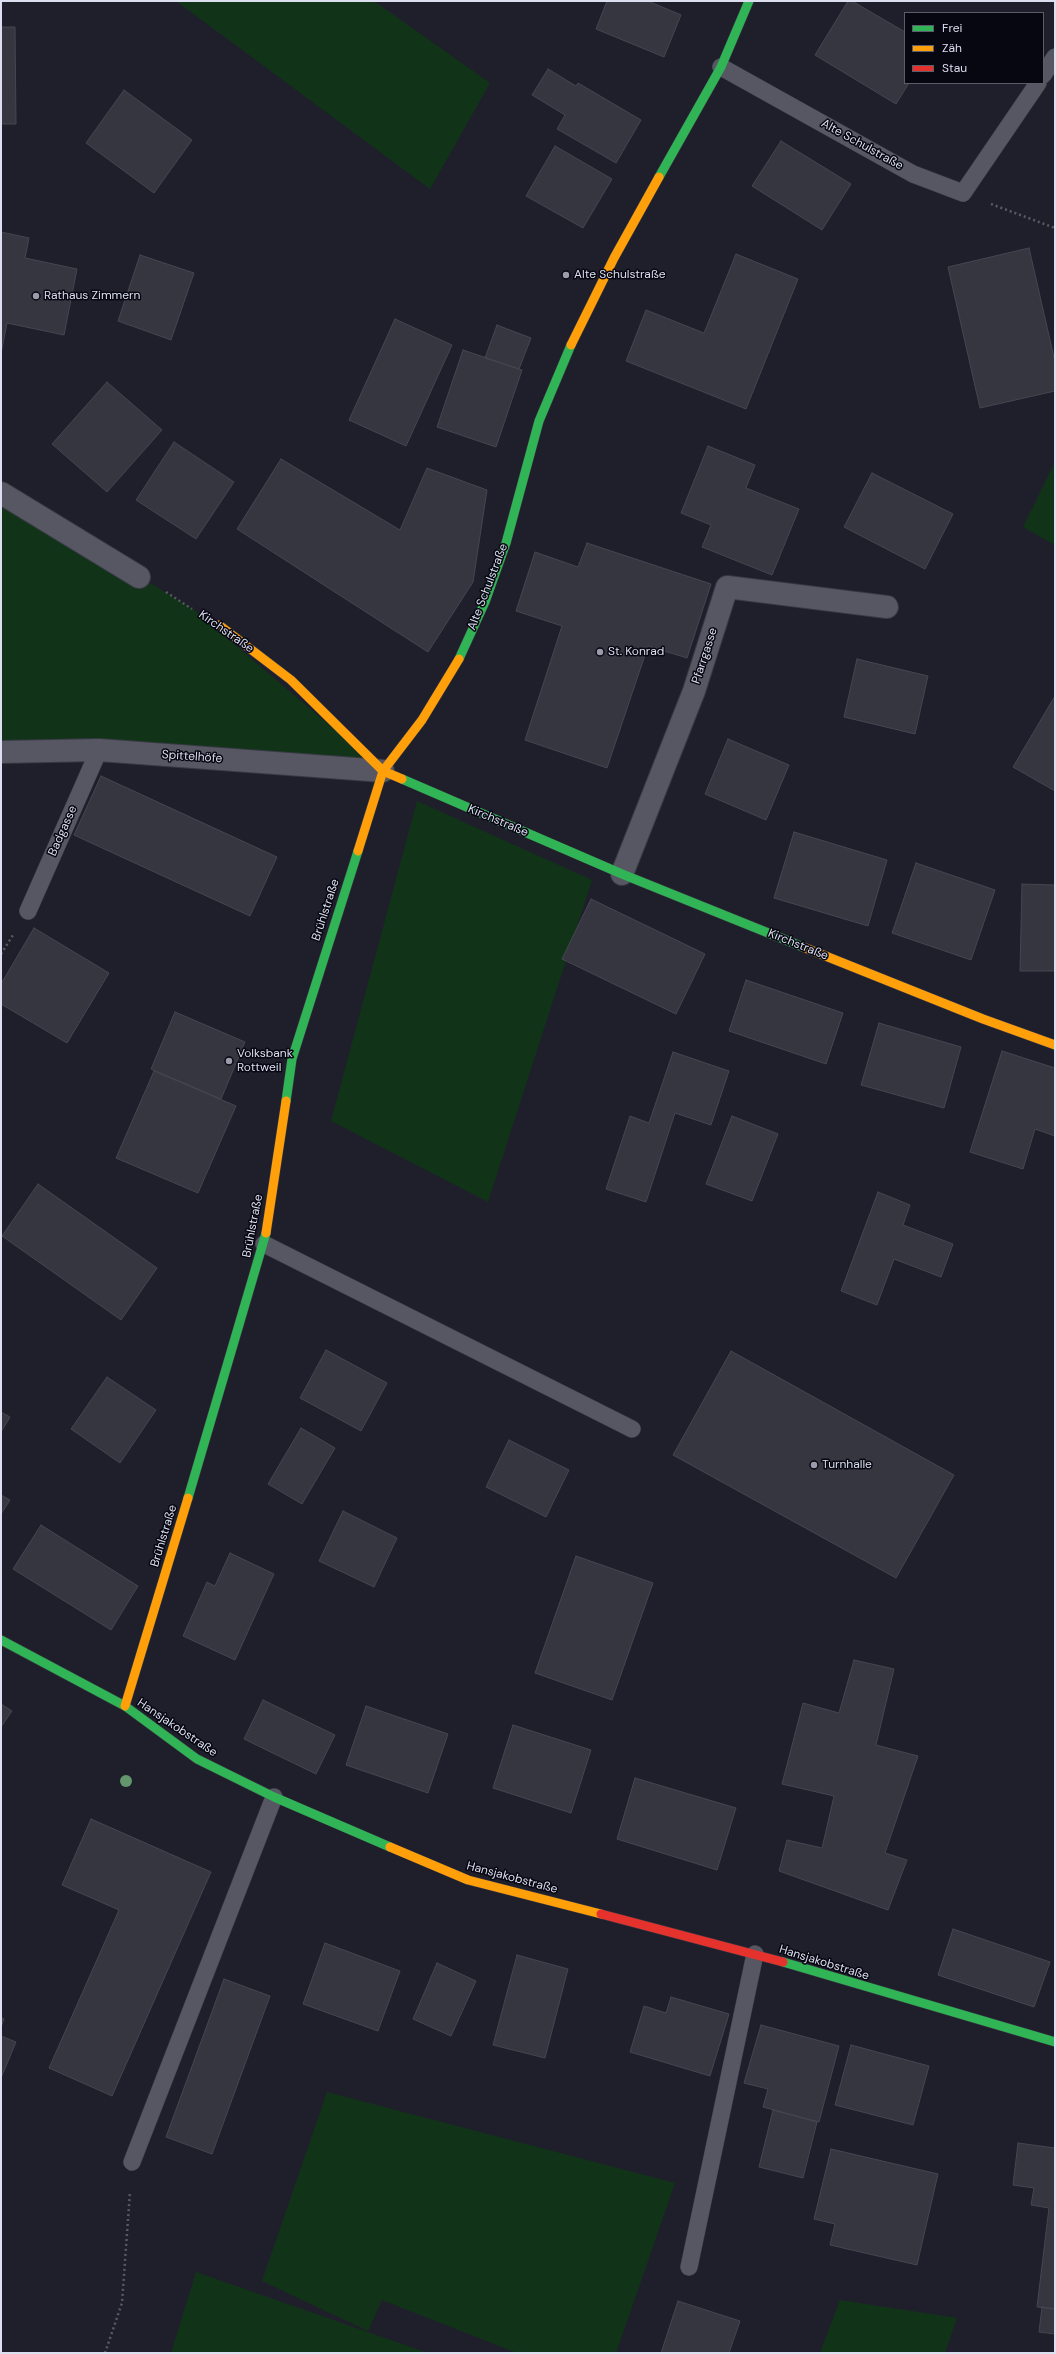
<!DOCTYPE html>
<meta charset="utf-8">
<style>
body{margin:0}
#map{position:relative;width:1056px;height:2354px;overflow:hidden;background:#1f1f2c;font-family:"DM Sans",sans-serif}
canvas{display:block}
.frame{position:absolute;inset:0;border:2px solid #dcdff0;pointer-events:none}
.legend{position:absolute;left:904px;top:12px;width:140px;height:72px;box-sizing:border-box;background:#060711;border:1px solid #5c5d6a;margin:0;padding:5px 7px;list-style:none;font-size:12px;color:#dcdff0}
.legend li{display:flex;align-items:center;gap:8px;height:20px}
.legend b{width:20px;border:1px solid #5c5d6a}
</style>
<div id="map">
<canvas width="1056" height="2354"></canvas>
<div class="frame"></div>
<ul class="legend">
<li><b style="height:5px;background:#30b455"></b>Frei</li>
<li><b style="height:5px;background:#ff9f0a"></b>Zäh</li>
<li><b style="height:5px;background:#e5322d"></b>Stau</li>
</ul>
</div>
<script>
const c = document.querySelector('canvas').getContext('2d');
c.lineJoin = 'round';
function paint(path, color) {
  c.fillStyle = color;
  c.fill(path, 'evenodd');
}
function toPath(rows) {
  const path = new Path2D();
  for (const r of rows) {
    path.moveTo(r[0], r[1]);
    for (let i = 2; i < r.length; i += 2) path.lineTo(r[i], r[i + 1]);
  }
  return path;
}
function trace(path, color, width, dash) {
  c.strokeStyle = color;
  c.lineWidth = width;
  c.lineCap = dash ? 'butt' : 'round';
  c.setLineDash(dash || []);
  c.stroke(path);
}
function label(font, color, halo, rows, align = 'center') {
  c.font = font + ' "DM Sans",sans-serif';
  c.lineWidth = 3;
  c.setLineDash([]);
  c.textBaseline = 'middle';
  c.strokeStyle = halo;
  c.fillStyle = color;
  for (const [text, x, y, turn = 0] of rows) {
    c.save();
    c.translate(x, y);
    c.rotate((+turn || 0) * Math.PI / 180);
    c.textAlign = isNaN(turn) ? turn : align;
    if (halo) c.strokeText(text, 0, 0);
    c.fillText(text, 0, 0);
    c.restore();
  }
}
paint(toPath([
 [176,1,374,1,490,83,430,189],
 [1055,462,1055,545,1023,527],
 [1,493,193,609,383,771,1,752],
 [417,801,592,880,488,1202,331,1121],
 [327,2092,675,2183,616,2353,517,2353,382,2300,368,2331,262,2281],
 [196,2272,428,2353,171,2353],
 [840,2300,957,2318,945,2353,820,2353]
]), '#113418');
const building = toPath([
 [607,1,648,1,681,15,664,57,596,29,607,1],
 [848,1,852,1,905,32,905,83,909,83,896,104,815,55,848,1],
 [1,27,15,27,16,124,1,124,1,27],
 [548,69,576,86,578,83,641,120,616,163,557,129,565,115,532,95,548,69],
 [124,90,192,140,154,193,86,143,124,90],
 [781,141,851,184,822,230,752,186,781,141],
 [555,146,612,179,583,228,526,196,555,146],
 [1,232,29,238,25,258,77,269,64,335,7,323,1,354,1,232],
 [1029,248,1055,362,1055,391,980,408,948,267,1029,248],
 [736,254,798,279,746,409,626,361,646,310,704,333,736,254],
 [140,255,194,273,171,340,118,321,140,255],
 [395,319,452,345,406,446,349,420,395,319],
 [497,325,531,338,519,369,485,358,497,325],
 [463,350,522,370,496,447,437,427,463,350],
 [107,382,162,430,107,492,52,444,107,382],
 [174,442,234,482,196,539,136,500,174,442],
 [708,446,755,465,746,488,799,509,772,575,702,547,711,525,681,513,708,446],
 [281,459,400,530,427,468,487,490,473,582,428,652,237,529,281,459],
 [872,473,953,514,925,569,844,527,872,473],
 [587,543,711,584,687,658,648,646,607,768,525,740,562,626,516,611,535,552,578,567,587,543],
 [857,659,928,676,915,734,844,717,857,659],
 [1055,696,1055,791,1013,767,1055,696],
 [728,739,789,765,766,820,705,794,728,739],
 [101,776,277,857,250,916,74,835,101,776],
 [794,832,887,860,868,926,774,898,794,832],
 [916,863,995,890,971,960,892,933,916,863],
 [1022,884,1055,885,1055,971,1020,971,1022,884],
 [591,899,705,954,676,1014,562,959,591,899],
 [34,928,109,973,67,1043,1,1004,1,984,34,928],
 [746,980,843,1013,826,1064,729,1031,746,980],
 [175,1012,245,1042,221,1099,151,1069,175,1012],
 [879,1023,961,1047,944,1108,861,1085,879,1023],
 [1002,1051,1055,1068,1055,1136,1035,1129,1023,1169,970,1152,1002,1051],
 [673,1052,729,1071,711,1125,675,1113,646,1202,606,1189,630,1116,649,1123,673,1052],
 [154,1071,236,1106,198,1193,116,1158,154,1071],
 [732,1116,778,1134,752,1201,706,1184,732,1116],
 [38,1184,157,1268,121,1320,2,1236,38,1184],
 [878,1192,910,1205,903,1225,953,1244,941,1277,894,1259,877,1305,841,1291,878,1192],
 [326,1350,387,1383,361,1431,300,1398,326,1350],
 [731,1351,954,1475,896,1578,673,1455,731,1351],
 [107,1377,156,1410,120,1463,71,1429,107,1377],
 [1,1412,10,1417,1,1432,1,1412],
 [301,1428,335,1448,302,1504,268,1484,301,1428],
 [509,1440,569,1470,546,1517,486,1487,509,1440],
 [1,1495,10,1500,1,1514,1,1495],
 [343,1511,397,1538,374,1587,319,1561,343,1511],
 [41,1525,138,1586,111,1630,13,1569,41,1525],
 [230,1553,274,1574,235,1660,183,1636,207,1582,215,1586,230,1553],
 [576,1556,653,1583,612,1700,535,1673,576,1556],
 [854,1660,894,1669,876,1745,918,1756,885,1853,907,1860,888,1910,779,1871,787,1840,822,1848,834,1796,782,1784,803,1703,839,1713,854,1660],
 [263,1700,335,1735,316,1774,244,1739,263,1700],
 [1,1704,12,1711,1,1727,1,1704],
 [366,1706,448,1734,428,1793,346,1765,366,1706],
 [513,1725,591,1750,571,1813,493,1788,513,1725],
 [635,1778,736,1808,717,1870,617,1839,635,1778],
 [91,1819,211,1872,112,2096,49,2068,119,1910,62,1885,91,1819],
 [953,1929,1050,1962,1034,2007,938,1975,953,1929],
 [325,1943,400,1971,378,2031,303,2004,325,1943],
 [517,1955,568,1969,545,2058,493,2045,517,1955],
 [437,1963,476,1981,451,2036,413,2019,437,1963],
 [224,1979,270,1996,212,2154,166,2137,224,1979],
 [671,1997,729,2014,710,2076,630,2052,644,2006,666,2013,671,1997],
 [1,2017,4,2019,1,2027,1,2017],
 [761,2025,839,2046,819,2122,763,2107,768,2089,744,2083,761,2025],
 [1,2036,16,2042,1,2078,1,2036],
 [851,2045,929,2066,913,2125,835,2105,851,2045],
 [773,2110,817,2122,803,2178,759,2167,773,2110],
 [1018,2143,1055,2148,1055,2309,1037,2307,1049,2208,1031,2205,1034,2188,1013,2185,1018,2143],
 [831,2149,938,2174,917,2265,830,2245,835,2224,814,2219,831,2149],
 [678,2301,740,2321,729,2353,661,2353,678,2301],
 [1042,2307,1055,2309,1055,2334,1039,2332,1042,2307]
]);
paint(building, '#363641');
trace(building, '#454651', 1);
const lane = toPath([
 [721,67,913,174,963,193,1038,83],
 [1043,75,1055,57],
 [28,911,99,750],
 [264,1244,632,1429],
 [132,2162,274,1797],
 [689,2267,755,1954]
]);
const street = toPath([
 [1,493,139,577],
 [1,752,99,750,383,771],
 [622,874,694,691,727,587,887,607]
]);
const fast = toPath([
 [659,177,721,67,749,1],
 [459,659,485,602,506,543,539,421,571,345],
 [402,779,622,874,803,947],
 [286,1101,292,1059,358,851],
 [188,1498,266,1233],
 [1,1640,125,1706,197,1759,274,1797,390,1847],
 [783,1962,1055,2042]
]);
const slow = toPath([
 [571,345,614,258,659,177],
 [219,625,291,680,383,771,402,779],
 [358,851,383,771,422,720,459,659],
 [803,947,983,1019,1055,1045],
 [266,1233,286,1101],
 [125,1706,188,1498],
 [390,1847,468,1880,601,1914]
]);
const jam = toPath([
 [601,1914,783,1962]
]);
trace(lane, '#383944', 18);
trace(street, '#383944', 24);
trace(fast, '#383944', 10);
trace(slow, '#383944', 10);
trace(jam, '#383944', 10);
trace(toPath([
 [991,204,1055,228],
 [166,592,192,609],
 [1,954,13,935],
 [105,2353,122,2303,130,2192]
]), '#585962', 2.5, [2, 3]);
trace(lane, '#565762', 17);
trace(street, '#565762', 22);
trace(fast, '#30b455', 9);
trace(slow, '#ff9f0a', 9);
trace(jam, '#e5322d', 9);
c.fillStyle = '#63966d';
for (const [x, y] of [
 [126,1781]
]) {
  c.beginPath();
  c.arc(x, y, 6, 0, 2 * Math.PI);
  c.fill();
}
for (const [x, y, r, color] of [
 [566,275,4,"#9a9cab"],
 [36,296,4,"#9a9cab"],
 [600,652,4,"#9a9cab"],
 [229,1061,4,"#9a9cab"],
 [814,1465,4,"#9a9cab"]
]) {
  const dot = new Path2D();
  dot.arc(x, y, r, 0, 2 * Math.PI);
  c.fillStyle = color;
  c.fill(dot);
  trace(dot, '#060711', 1.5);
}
label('12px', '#dcdff0', '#060711', [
 ["Alte Schulstraße",862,145,29],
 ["Alte Schulstraße",488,587,-69],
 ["Kirchstraße",226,632,35],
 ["Pfarrgasse",705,656,-72],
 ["Spittelhöfe",192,757,4],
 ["Kirchstraße",498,821,23],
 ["Badgasse",63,831,-66],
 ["Brühlstraße",326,910,-72],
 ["Kirchstraße",798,945,22],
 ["Brühlstraße",253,1226,-79],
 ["Brühlstraße",164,1536,-73],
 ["Hansjakobstraße",177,1728,34],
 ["Hansjakobstraße",512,1878,15],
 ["Hansjakobstraße",824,1963,17]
]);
label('12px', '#dcdff0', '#060711', [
 ["Alte Schulstraße",574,275],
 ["Rathaus Zimmern",44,296],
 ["St. Konrad",608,652],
 ["Volksbank",237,1054],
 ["Rottweil",237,1068],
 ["Turnhalle",822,1465]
], 'left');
</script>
